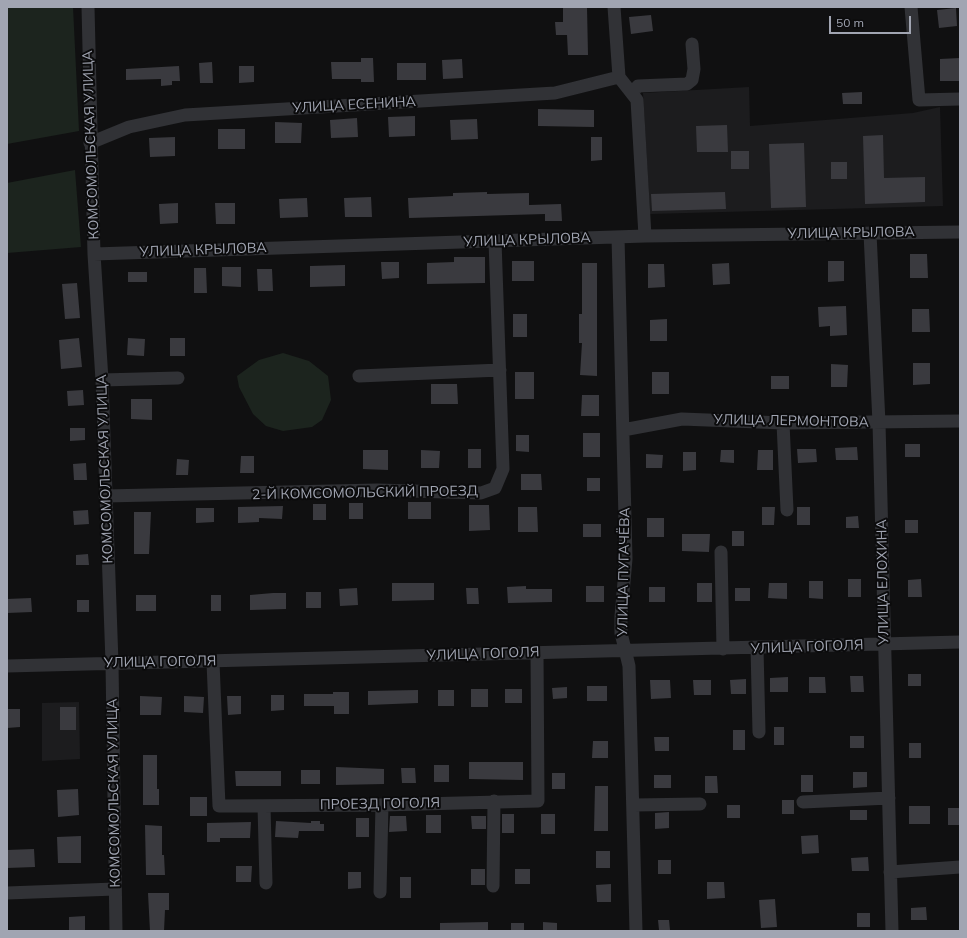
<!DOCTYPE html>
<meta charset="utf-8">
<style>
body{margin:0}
#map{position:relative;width:967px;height:938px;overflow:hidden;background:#101011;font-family:Mulish,sans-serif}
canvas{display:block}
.frame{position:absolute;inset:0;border:8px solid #a1a5b2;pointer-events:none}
.scale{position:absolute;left:829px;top:16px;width:82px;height:18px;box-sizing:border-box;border:2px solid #a1a5b2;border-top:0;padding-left:5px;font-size:12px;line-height:14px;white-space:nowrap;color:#a1a5b2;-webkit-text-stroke:3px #0b0b0c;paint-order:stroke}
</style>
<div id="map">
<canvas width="967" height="938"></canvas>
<div class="frame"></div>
<div class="scale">50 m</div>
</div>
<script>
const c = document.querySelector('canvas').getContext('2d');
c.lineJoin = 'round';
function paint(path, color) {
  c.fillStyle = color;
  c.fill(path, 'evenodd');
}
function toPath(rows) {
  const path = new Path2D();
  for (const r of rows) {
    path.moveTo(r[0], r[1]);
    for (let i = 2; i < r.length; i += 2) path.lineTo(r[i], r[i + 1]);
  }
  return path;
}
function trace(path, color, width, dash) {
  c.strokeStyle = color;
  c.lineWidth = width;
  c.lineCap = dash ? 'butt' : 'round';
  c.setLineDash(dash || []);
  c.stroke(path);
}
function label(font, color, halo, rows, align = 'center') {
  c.font = font + ' Mulish,sans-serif';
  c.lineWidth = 4;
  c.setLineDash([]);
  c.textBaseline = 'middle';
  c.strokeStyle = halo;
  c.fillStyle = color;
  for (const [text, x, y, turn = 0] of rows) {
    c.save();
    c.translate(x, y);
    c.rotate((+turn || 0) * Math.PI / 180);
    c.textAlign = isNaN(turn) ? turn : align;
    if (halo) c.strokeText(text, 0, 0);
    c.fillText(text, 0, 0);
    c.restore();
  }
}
paint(toPath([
 [749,87,750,126,913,113,940,107,943,206,650,214,643,93],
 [79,702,80,759,42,761,42,703]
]), '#1c1c1e');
paint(toPath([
 [7,7,73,7,79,131,7,144],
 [75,170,81,247,7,253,7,183],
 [283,353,309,361,328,376,331,400,322,420,312,427,283,431,266,426,253,414,239,387,237,376,259,360]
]), '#1c241e');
paint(toPath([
 [563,7,587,7,588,55,568,55,567,35,556,35,555,22,563,22],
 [956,8,957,26,939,28,937,10],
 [651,15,653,31,631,34,629,17],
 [361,58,373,58,374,82,361,82,361,79,332,79,331,62,361,62],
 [960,58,960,81,940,81,940,59],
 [462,59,463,78,443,79,442,60],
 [212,62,213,83,200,83,199,63],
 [397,63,426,63,426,80,397,80],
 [179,66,180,81,172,81,172,85,161,86,161,79,126,80,126,69],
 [239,66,254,66,254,82,239,83],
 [862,92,862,104,843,104,842,93],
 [538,109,594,110,594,127,538,126],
 [415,116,415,136,389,137,388,117],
 [357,118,358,137,331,138,330,120],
 [477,119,478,139,451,140,450,120],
 [275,122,302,123,301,143,275,143],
 [727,125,728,152,697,152,696,126],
 [218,129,245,129,245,149,218,149],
 [883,135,884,178,925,177,925,202,865,204,863,136],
 [175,137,175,156,150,157,149,138],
 [591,137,602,137,602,160,591,161],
 [804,143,806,207,771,208,769,144],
 [731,151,749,151,749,169,731,169],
 [831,162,847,162,847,179,831,179],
 [487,192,487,194,529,193,529,205,561,204,562,221,545,221,545,214,409,218,408,198,453,196,453,193],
 [725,192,726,209,652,211,651,194],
 [371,197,372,217,345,217,344,198],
 [307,198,308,217,280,218,279,199],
 [178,203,178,223,160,224,159,204],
 [215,203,235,203,235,224,216,224],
 [910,254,927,254,928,278,910,278],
 [454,257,485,257,485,283,427,284,427,263,454,262],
 [512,261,534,261,534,281,512,281],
 [828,261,844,261,844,281,828,282],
 [381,262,399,262,399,278,382,279],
 [582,263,597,263,597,376,580,375,582,343,579,343,579,314,582,314],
 [729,263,730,284,713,285,712,264],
 [648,264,664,264,665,287,648,288],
 [345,265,345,286,310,287,310,266],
 [222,267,241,267,241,287,222,286],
 [194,268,206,268,207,293,194,293],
 [257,269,272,269,273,291,258,291],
 [128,272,147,272,147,282,128,282],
 [77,283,80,318,65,319,62,284],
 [846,306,847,335,830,336,830,326,819,327,818,307],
 [912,309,929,309,930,332,912,332],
 [513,314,527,314,527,337,513,337],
 [667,319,667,341,650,341,650,320],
 [79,338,82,367,61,369,59,340],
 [128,338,145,339,144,356,127,355],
 [170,338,185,338,185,356,170,356],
 [913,363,930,363,930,384,913,385],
 [831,364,848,365,847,387,831,387],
 [515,372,534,372,534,399,515,399],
 [652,372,669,372,669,394,652,394],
 [771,376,789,376,789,389,771,389],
 [431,384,457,384,458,404,431,404],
 [83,390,84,405,68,406,67,391],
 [582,395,599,395,599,416,581,416],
 [131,399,152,399,152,420,131,419],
 [70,428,85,428,85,440,70,441],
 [583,433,600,433,600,457,583,457],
 [516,435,529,435,529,452,516,451],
 [905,444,920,444,920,457,905,457],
 [857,447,858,460,836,460,835,448],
 [468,449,481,449,481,468,468,468],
 [797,449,816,449,817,462,798,463],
 [363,450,388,450,388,470,363,469],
 [421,450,440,451,439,468,421,468],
 [721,450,734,450,734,463,720,462],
 [758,450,773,450,773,470,757,470],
 [683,452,696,452,696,470,683,471],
 [646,454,663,455,662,468,646,468],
 [241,456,254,456,254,473,240,473],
 [177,459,189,460,188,475,176,475],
 [86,463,87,480,74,480,73,464],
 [521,474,541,474,542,490,521,490],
 [587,478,600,478,600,491,587,491],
 [408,502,431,502,431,519,408,519],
 [349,503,363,503,363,519,349,519],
 [313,504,326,504,326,520,313,520],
 [469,505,489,505,490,530,469,531],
 [283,506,282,519,259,518,259,522,238,523,238,507],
 [518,507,537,507,538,532,518,532],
 [762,507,775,507,774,525,762,525],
 [797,507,810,507,810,525,797,525],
 [196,508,214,508,214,522,196,523],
 [88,510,89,524,74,525,73,511],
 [134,512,151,512,149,554,134,554],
 [858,516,859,528,846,528,846,517],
 [647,518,664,518,664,537,647,537],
 [905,520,918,520,918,533,905,533],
 [583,524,601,524,601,537,583,537],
 [732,531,744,531,744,546,732,546],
 [682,534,710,534,709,552,682,551],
 [88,554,89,565,76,565,76,555],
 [848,579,861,579,861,597,848,597],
 [921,579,922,597,908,597,908,580],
 [809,581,823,581,823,599,809,598],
 [392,583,434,583,434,600,392,601],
 [697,583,712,583,712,602,697,602],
 [769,583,787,583,787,599,768,598],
 [526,586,526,589,552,589,552,602,508,603,507,587],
 [586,586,604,586,604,602,586,602],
 [649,587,665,587,665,602,649,602],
 [357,588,358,605,340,606,339,589],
 [466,588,478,588,479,604,467,604],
 [735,588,750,588,750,601,735,601],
 [306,592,321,592,321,608,306,608],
 [273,593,286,593,286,609,250,610,250,595],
 [136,595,156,595,156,611,136,611],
 [211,595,221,595,221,611,211,611],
 [31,598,32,612,7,613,7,599],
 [77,600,89,600,89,612,77,612],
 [908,674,921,674,921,686,908,686],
 [850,676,863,676,864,692,851,692],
 [788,677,788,692,770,692,770,678],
 [809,677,825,677,826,693,809,693],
 [746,679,746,694,731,694,730,680],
 [650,680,670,680,671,698,651,699],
 [693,680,711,680,711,695,694,695],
 [587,686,607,686,607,701,587,701],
 [567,687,567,698,553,699,552,688],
 [471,689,488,689,488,707,471,707],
 [505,689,522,689,522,703,505,703],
 [418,690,418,703,368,705,368,691],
 [438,690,454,690,454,706,438,706],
 [333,692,349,692,349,714,334,714,334,706,304,706,304,694,333,694],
 [271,695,284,695,284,710,271,711],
 [140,696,162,697,161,715,140,715],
 [184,696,204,697,203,713,184,712],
 [227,696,241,696,241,714,228,715],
 [60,707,76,707,76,730,60,730],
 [7,709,20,709,20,727,7,728],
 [774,727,784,727,784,745,774,745],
 [733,730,745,730,745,750,733,750],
 [850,736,864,736,864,748,850,748],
 [654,737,669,737,669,751,655,751],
 [593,741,608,741,608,758,592,758],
 [909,743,921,743,921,758,909,758],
 [143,755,157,755,157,789,159,789,159,805,143,805],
 [469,762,523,762,523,780,469,779],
 [434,765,449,765,449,782,434,782],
 [336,767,384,769,384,784,336,785],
 [401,768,415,768,416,783,402,783],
 [301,770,320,770,320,784,301,784],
 [235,771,281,771,281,786,236,786],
 [853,772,867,772,867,787,853,788],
 [552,773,565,773,565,789,552,789],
 [654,775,671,775,671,788,654,788],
 [801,775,813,775,813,792,801,792],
 [705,776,717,776,718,793,705,793],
 [595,786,608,786,608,831,594,831],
 [78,789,79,815,58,817,57,790],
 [190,797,207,797,207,816,190,816],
 [782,800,794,800,794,814,782,814],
 [727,805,740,805,740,818,727,818],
 [909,806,930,806,930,824,909,824],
 [948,808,960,808,960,825,948,825],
 [850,810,867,810,867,820,850,820],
 [669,812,669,828,655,829,655,813],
 [502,814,514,814,514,833,502,833],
 [541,814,555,814,555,834,541,834],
 [426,815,441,815,441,833,426,833],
 [390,816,406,816,407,831,389,832],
 [471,816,486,816,486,829,472,829],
 [356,818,369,818,369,837,356,837],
 [276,821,311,823,311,821,320,821,320,824,324,824,324,831,299,831,298,838,275,837],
 [251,822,250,838,220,838,220,842,207,842,207,823],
 [145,825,162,826,162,855,164,855,165,875,146,875],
 [818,835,819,853,802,854,801,836],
 [81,836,81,863,58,863,57,837],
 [34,849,35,867,7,868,7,850],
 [596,851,610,851,610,868,596,868],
 [868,857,869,871,852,871,851,858],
 [658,860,671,860,671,874,658,874],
 [236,866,252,866,251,882,236,882],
 [471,869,485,869,485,885,471,885],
 [515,869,530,869,530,884,515,884],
 [348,872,361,872,361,888,348,889],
 [400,877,411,877,411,898,400,898],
 [707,882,724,882,725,898,707,899],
 [611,884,611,902,597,902,596,885],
 [148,893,169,893,169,910,165,910,164,931,150,931],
 [775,899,777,927,761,928,759,900],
 [926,907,927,920,911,920,911,908],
 [857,913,870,913,870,927,857,927],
 [85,916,85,931,69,931,69,917],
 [658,920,669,920,670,930,659,930],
 [488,922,488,931,440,931,440,923],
 [543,922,557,923,557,931,543,931],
 [511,923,524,923,524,931,511,931]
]), '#3a3a3f');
trace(toPath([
 [88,7,94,254,102,380,112,663,116,931],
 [614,7,619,77,637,100,645,236],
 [911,7,919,100,960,99],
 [632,93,638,86,687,84,692,80,694,69,692,44],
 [90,143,129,127,185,115,555,93,619,77],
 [870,233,879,423,892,931],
 [618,237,626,559,621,616,621,633,629,666,636,931],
 [94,254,645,236,960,232],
 [359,376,500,370],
 [102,380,178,378],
 [783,423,787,510],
 [623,430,682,419,783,423,960,421],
 [105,496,377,490,481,493,495,488,503,469,495,241],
 [721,552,723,649],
 [757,648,759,732],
 [213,662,219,806,382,805,538,801,537,652],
 [7,666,960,642],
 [803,802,889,798],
 [634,805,700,804],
 [264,806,266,883],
 [890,872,960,867],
 [493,886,494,801],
 [380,892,382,805],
 [7,893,115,889]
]), '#313236', 13);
label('14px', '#a1a5b2', '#0b0b0c', [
 ["УЛИЦА ЕСЕНИНА",354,105,-3],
 ["КОМСОМОЛЬСКАЯ УЛИЦА",91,145,-92],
 ["УЛИЦА КРЫЛОВА",851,233,-1],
 ["УЛИЦА КРЫЛОВА",527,240,-2],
 ["УЛИЦА КРЫЛОВА",203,250,-2],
 ["УЛИЦА ЛЕРМОНТОВА",791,421,1],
 ["КОМСОМОЛЬСКАЯ УЛИЦА",105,469,-92],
 ["2-Й КОМСОМОЛЬСКИЙ ПРОЕЗД",365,493,-1],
 ["УЛИЦА ПУГАЧЁВА",624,572,-89],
 ["УЛИЦА ЕЛОХИНА",883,582,-91],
 ["УЛИЦА ГОГОЛЯ",807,647,-2],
 ["УЛИЦА ГОГОЛЯ",483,654,-2],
 ["УЛИЦА ГОГОЛЯ",160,662,-1],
 ["КОМСОМОЛЬСКАЯ УЛИЦА",114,793,-91],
 ["ПРОЕЗД ГОГОЛЯ",380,804,-1]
]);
</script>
